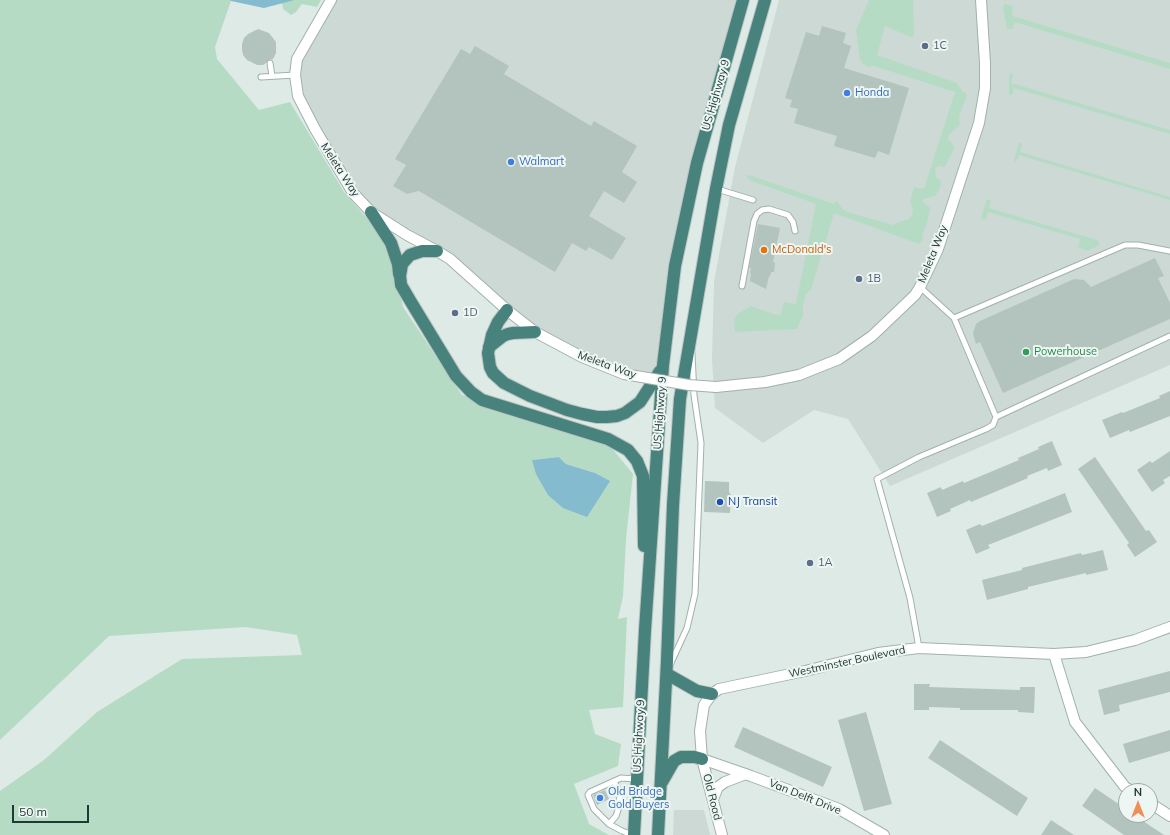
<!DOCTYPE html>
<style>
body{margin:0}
#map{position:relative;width:1170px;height:835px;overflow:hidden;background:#deeae6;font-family:Mulish,sans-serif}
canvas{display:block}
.north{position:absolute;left:1118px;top:783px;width:40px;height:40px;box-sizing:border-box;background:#eef6f3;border:1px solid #9caaa7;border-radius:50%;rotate:0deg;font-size:11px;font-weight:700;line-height:16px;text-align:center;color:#203935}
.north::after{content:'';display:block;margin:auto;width:14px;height:18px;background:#f18e55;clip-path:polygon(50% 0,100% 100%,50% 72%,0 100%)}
.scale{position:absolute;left:12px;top:805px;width:77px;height:18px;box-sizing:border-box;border:2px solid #203935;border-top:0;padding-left:5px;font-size:12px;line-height:14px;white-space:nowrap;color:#203935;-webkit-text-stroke:3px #eef6f3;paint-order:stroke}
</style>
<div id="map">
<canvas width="1170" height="835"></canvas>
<div class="north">N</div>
<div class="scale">50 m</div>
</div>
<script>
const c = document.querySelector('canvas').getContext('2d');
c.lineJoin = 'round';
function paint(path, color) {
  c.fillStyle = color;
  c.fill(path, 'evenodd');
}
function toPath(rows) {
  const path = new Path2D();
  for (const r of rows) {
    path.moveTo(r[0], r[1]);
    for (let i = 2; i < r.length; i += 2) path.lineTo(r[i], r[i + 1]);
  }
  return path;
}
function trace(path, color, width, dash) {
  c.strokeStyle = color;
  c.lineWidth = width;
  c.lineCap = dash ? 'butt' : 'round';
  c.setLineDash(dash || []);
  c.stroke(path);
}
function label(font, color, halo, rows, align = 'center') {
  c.font = font + ' Mulish,sans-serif';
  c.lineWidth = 4;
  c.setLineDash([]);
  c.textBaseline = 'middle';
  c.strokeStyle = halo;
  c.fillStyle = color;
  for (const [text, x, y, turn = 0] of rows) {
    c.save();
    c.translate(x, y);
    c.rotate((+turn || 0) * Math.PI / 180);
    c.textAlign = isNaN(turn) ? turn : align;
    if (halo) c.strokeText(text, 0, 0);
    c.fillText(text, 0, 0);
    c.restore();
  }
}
paint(toPath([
 [331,0,743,0,697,163,657,380,640,378,535,332,450,259,371,212,315,129,295,75],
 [779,0,1170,0,1170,365,890,486,848,419,814,410,763,443,715,408,712,359,714,282,735,167],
 [674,810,704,810,710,835,673,835]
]), '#ccd9d5');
paint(toPath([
 [0,0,230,0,231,1,215,47,217,59,259,110,290,102,344,192,390,245,403,307,462,395,610,446,633,474,626,539,623,596,618,619,627,617,623,707,589,710,595,734,621,744,618,766,574,784,589,824,609,835,0,835,0,791,44,760,97,712,182,659,302,655,297,635,246,627,109,636,0,740],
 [559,457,566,464,595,473,532,460],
 [295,0,321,0,317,7,302,4,296,12,291,15,283,9,282,3],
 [869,0,913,0,914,36,911,37,885,26,877,55,957,83,963,92,966,93,967,96,959,116,960,125,948,136,948,139,953,144,954,148,947,163,944,167,939,166,935,168,936,177,940,180,941,184,940,188,935,196,924,199,923,202,930,208,927,223,922,235,923,239,919,244,834,213,811,290,806,294,803,304,803,316,800,321,797,329,735,332,734,319,739,313,751,306,776,315,781,314,784,302,796,304,816,204,752,181,747,178,747,176,749,175,834,204,836,201,838,202,843,210,851,213,893,225,902,221,909,219,912,215,913,210,910,202,914,187,924,189,955,92,874,66,868,67,863,64,860,59,856,30],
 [1005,4,1011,5,1013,7,1012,16,1170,63,1170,69,1015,22,1012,29,1009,29,1007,28,1003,7],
 [1011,73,1013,75,1011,83,1170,130,1170,134,1014,88,1012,95,1009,95,1009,76],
 [1021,142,1022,144,1020,152,1170,197,1170,200,1019,155,1016,162,1015,163,1014,161,1019,143],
 [987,199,990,200,991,201,989,208,1097,240,1100,245,1087,251,1078,247,1080,239,988,212,986,219,983,220,981,217]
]), '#b6dbc5');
paint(toPath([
 [230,0,295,0,264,8,231,1],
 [559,457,566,464,595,473,610,481,587,517,563,508,548,495,536,474,532,460]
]), '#85bbcf');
paint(toPath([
 [822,26,846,33,843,43,851,46,844,68,909,88,889,155,878,151,875,158,834,146,837,136,794,123,798,109,790,107,792,100,785,98,806,32,819,36],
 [258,29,269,33,276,42,276,53,273,59,268,60,266,63,263,65,257,65,247,60,243,55,242,50,242,44,244,38,248,34],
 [475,46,509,66,504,74,591,126,594,121,637,146,622,172,637,182,624,203,604,191,589,216,626,238,612,260,589,247,586,251,572,243,555,272,419,191,407,194,393,186,406,165,395,159,461,49,470,54],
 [758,224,780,228,773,262,775,263,774,272,771,272,770,277,769,276,766,289,750,281,751,273,750,273,751,268,749,268],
 [1155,258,1164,276,1158,278,1170,303,1170,319,1003,393,980,342,976,344,973,333,976,324,980,321,1074,279,1084,280,1091,287],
 [1170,391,1170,416,1130,432,1129,430,1110,438,1102,420,1122,412,1123,413,1160,398,1159,396],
 [1052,441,1062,465,1048,471,1047,468,1027,476,1028,478,971,502,970,500,950,509,951,511,937,517,927,493,941,487,942,490,963,481,964,483,1019,460,1018,458,1039,449,1038,447],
 [1170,451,1170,476,1163,480,1165,483,1152,492,1137,470,1150,461,1152,463],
 [1095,457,1146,531,1149,530,1157,542,1135,557,1127,545,1129,543,1078,469],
 [705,481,729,482,729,492,731,495,730,513,704,512],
 [1065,493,1072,512,988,545,990,548,976,554,966,530,980,524,982,526],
 [1103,550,1108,570,1086,575,1086,573,1028,587,1028,589,987,600,982,580,1022,570,1022,568,1081,553,1082,555],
 [1170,671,1170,692,1119,705,1120,711,1104,715,1098,690],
 [914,684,930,684,929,687,1020,690,1020,687,1035,687,1034,713,1018,712,1018,710,960,710,960,708,929,707,929,710,914,710],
 [866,712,892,804,864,811,838,720],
 [743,727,832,767,823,787,734,747],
 [1170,730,1170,751,1129,763,1123,744],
 [940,740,1028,798,1017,816,928,758],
 [1095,788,1126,809,1126,815,1134,815,1164,835,1124,835,1082,806],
 [605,790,609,799,597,805,593,795],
 [1051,820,1074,835,1041,835]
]), '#b3c4bf');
const service = toPath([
 [270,63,272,76],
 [261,77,295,75],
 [717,189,753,200],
 [742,286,754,221,757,214,762,210,769,209,788,215,793,222,795,231],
 [920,287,954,318],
 [996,417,1170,336],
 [919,648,910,598,877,479,919,457,986,429,993,425,996,417,954,318,1125,245,1138,245,1170,251],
 [670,665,687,628,695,594,701,443,694,395,692,354],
 [609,824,616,816,619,807,620,794,614,781],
 [633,835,622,831,609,824,594,809,588,795,590,792,621,778,636,779]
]);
const minor = toPath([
 [331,0,297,59,295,75,298,96,315,129,353,193,371,212,407,235,437,251,450,259,507,310,535,332,582,357,624,374],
 [716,387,765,382,799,375,839,359,872,336,915,295,920,287,938,249,979,123,985,88,985,63,981,0],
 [1054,654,1075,722,1125,787,1132,791],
 [702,759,751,776,839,809,884,835],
 [713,799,718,787,725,782,746,774],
 [1150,803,1170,816],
 [722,835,702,759,700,731,704,705,712,694,719,689,805,671,878,653,919,648,1054,654,1086,652,1135,640,1170,627]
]);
const trunk = toPath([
 [371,212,391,243,398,264,399,274],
 [437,251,422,251,410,255,402,264,400,276,401,285,411,302,456,376,471,392,482,400,608,439,628,450,637,461,643,476,644,546],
 [507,310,498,322,492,335,488,353,490,367,493,373,504,383,530,396,567,410,582,414,597,417,607,417,617,416,625,413,640,402,660,371],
 [489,347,503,336,508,334,513,333,535,332],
 [667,674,697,691,712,694],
 [662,782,674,761,681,757,695,757,702,759],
 [634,835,645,630,663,365,675,266,697,163,743,0],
 [658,835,667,661,673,505,680,399,716,189,729,125,765,0]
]);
trace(service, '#a1b1ad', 7);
trace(minor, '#a1b1ad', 12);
trace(trunk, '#bcc4c2', 14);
trace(service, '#fff', 5);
trace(minor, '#fff', 10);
trace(trunk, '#47827c', 12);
const minorBridge = toPath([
 [624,374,689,385,716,387]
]);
trace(minorBridge, '#a1b1ad', 12, []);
trace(minorBridge, '#fff', 10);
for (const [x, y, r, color] of [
 [925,46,4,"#5c6f8a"],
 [847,93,4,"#3f7fe0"],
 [511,162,4,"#3f7fe0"],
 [764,250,4,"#e8710a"],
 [859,279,4,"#5c6f8a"],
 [455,313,4,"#5c6f8a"],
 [1026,352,4,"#2e9e5b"],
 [720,502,4,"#1a4fb4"],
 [810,563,4,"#5c6f8a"],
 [600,798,4,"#3f7fe0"]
]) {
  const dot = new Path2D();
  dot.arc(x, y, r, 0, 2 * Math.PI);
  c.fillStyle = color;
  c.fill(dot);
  trace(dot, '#eef6f3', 1.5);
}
label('11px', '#4e5e75', '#eef6f3', [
 ["1C",933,46],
 ["1B",867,279],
 ["1D",463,313],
 ["1A",818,563]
], 'left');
label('11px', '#366cbe', '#eef6f3', [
 ["Honda",855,93],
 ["Walmart",519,162],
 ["Old Bridge",608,792],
 ["Gold Buyers",608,805]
], 'left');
label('11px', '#203935', '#eef6f3', [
 ["US Highway 9",716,95,-74],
 ["Meleta Way",340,170,57],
 ["Meleta Way",933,254,-68],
 ["Meleta Way",607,365,20],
 ["US Highway 9",660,413,-86],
 ["Westminster Boulevard",847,662,-12],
 ["US Highway 9",639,736,-87],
 ["Old Road",712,797,76],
 ["Van Delft Drive",805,797,22]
]);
label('11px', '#c56008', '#eef6f3', [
 ["McDonald's",772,250]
], 'left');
label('11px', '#27864d', '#eef6f3', [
 ["Powerhouse",1034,352]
], 'left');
label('11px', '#164399', '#eef6f3', [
 ["NJ Transit",728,502]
], 'left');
</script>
